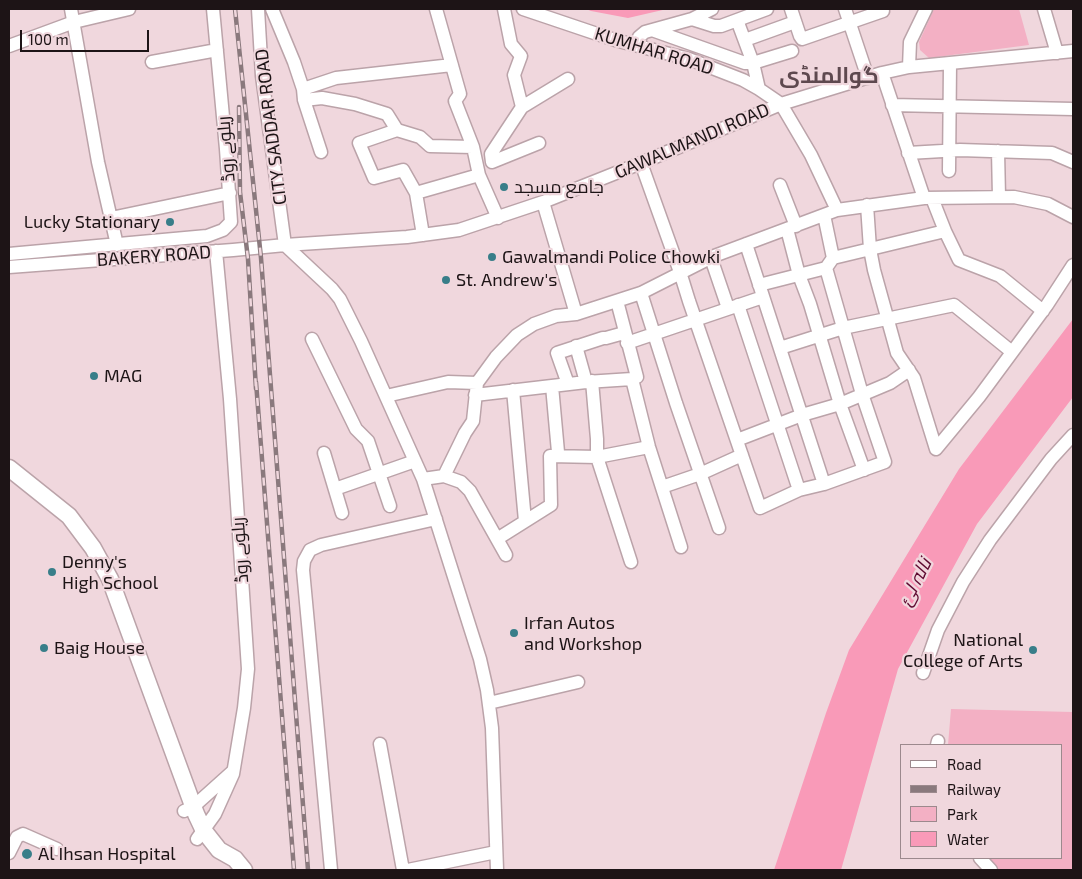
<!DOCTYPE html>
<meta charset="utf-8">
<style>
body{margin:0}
#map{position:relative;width:1082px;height:879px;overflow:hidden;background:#f0d7dd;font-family:"Exo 2",sans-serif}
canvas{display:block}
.frame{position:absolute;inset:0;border:10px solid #1d1416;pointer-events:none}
.legend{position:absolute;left:900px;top:744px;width:162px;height:115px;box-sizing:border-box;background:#f0d7dd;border:1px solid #9c898d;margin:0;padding:6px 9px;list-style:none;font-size:15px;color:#1d1416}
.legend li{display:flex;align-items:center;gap:10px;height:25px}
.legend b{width:25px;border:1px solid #9c898d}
.scale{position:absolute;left:20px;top:30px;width:129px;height:22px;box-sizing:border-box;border:2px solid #1d1416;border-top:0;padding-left:6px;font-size:15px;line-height:18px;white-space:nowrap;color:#1d1416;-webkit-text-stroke:4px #f0d7dd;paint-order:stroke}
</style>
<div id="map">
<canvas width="1082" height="879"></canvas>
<div class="frame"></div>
<ul class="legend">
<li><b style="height:6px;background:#fff"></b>Road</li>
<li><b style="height:6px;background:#8a797d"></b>Railway</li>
<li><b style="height:14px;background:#f3b0c4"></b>Park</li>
<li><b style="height:14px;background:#f99ab8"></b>Water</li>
</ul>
<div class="scale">100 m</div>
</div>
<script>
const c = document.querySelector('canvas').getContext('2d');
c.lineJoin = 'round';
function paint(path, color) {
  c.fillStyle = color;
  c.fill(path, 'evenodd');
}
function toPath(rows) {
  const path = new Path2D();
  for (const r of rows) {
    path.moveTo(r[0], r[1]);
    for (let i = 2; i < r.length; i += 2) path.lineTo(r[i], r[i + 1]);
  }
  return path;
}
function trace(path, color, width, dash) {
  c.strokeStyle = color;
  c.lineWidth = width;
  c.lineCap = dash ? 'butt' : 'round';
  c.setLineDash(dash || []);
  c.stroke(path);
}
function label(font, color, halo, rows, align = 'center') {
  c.font = font + ' "Exo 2",Cairo,sans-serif';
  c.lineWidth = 4.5;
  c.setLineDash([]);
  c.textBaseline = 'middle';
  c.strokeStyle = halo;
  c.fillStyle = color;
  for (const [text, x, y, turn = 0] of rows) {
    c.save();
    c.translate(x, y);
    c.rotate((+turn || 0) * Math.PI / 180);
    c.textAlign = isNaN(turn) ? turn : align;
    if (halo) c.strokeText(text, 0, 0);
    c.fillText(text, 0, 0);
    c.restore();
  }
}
paint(toPath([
 [934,9,1019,9,1029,45,929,58,920,50,919,42],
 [951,709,1073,712,1073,870,999,870,989,858,1061,858,1061,745,948,745]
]), '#f3b0c4');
paint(toPath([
 [586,9,667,9,628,18,591,11],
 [1073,319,1073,397,977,524,898,669,841,870,774,870,826,713,849,650,959,469]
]), '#f99ab8');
const minor = toPath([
 [71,9,98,162,117,245],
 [258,9,262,76,285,245],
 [272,9,294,62,303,89,304,100,322,98,355,104,387,114,397,130],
 [436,9,460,94,455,101,473,147,479,175,498,218],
 [504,9,511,44,521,56,514,75,522,107,491,154,492,162,539,143],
 [523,9,615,40,689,59,743,80,759,89,781,104,811,155,837,210],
 [791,9,800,36,802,39,883,11],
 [845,9,868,78],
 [1044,9,1057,53],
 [692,19,714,26,721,26,767,9],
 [737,20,753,63,759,89],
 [652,30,745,63,753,63,792,51],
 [745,40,795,22],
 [636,44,639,37,645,32,692,19,712,9],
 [9,46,74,22,129,9],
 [152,62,217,50],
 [909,67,910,42,926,9],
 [882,73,924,198],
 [303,89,336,78,452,65],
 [304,100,321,152],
 [892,105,1073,109],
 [522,107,568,79],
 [998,151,999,197],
 [908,153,960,150,1052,153,1073,162],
 [641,163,680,272,689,301,760,508,799,490,824,484,885,462,862,394,826,268,833,258,945,231,932,198],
 [949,171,950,64],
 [780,185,796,226],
 [416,193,479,175],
 [543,202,576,314],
 [867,205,870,249,874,270,897,353,914,378,936,449],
 [824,215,833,258],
 [111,218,230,193],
 [787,229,799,275,810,304,840,404,864,470],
 [945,231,959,260,1000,276,1043,311],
 [423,235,416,193,403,170,374,178,359,143,397,130,420,137,430,146,473,147],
 [746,244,824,484],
 [285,245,332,289,340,299,361,341,423,479,480,659,487,690,492,728,497,870],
 [9,254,207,236,223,230,231,222,226,149,213,9],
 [711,258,728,308],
 [9,267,233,250,285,245,407,237,459,230,543,202,641,163,781,104,882,73,909,67,1073,51],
 [759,285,826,268],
 [641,293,676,403,719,528],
 [617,301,637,377,632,379,649,447,681,547],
 [738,305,799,490],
 [312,339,356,429,368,441,390,506],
 [627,343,763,297],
 [576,346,586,382],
 [780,348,843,328,954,305,1012,352],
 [592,381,597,439,597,457,631,562],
 [568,384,557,353,603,338,606,338,624,333],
 [552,386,558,452],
 [513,390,525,521],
 [475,395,586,382,632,379],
 [386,396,448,382,477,383],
 [737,440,802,415,840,404,890,383,909,370],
 [936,449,979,397,1047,305,1073,265],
 [324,453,342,513],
 [444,476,465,433,473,421,477,383,496,357,517,335,534,324,556,316,576,314,641,293,714,256,837,210,924,198,1014,197,1048,204,1073,217],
 [423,479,444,476,461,482,470,491,506,555],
 [662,487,700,474,742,455],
 [335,489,415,461],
 [497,539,551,505,550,456,597,457,649,447],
 [923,673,938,630,963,582,990,540,1051,459,1073,435],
 [489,703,578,682],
 [380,744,403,870],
 [937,745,938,741],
 [184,811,193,807,232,772],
 [197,839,215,814,233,774,244,708,248,669,230,399,216,251],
 [9,853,17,837,23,834,57,849],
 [980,858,991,870],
 [331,870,303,570,304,561,310,550,321,545,436,519],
 [408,870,496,852]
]);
const major = toPath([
 [9,468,69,516,93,548,110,579,196,814,204,831,219,850,235,859,244,870]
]);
trace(minor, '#bba3a9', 15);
trace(major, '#bba3a9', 19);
trace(minor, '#fff', 12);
trace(major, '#fff', 16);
const rail = toPath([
 [235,9,261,258,308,870],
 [239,107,240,192,248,259,256,389],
 [256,382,294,870]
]);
trace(rail, '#8a797d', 4.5);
trace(rail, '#f0d7dd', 2.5, [8]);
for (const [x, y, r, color] of [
 [504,187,5,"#387e89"],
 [170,222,5,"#387e89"],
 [492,257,5,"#387e89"],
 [446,280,5,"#387e89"],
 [94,376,5,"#387e89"],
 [52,572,5,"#387e89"],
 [514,633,5,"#387e89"],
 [44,648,5,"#387e89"],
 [1033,650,5,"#387e89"],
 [27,854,6,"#387e89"]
]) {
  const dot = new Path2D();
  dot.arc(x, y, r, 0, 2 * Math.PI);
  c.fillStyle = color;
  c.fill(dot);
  trace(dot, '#f0d7dd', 2);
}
label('18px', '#1d1416', '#f0d7dd', [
 ["KUMHAR ROAD",654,51,17],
 ["CITY SADDAR ROAD",271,127,-97],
 ["GAWALMANDI ROAD",692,141,-23],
 ["ریلوے روڈ",226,149,-95],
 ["BAKERY ROAD",154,256,-4],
 ["ریلوے روڈ",240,550,-94]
]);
label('18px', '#1d1416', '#f0d7dd', [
 ["جامع مسجد",514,187],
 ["Lucky Stationary",160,222,"right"],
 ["Gawalmandi Police Chowki",502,257],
 ["St. Andrew's",456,280],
 ["MAG",104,376],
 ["Denny's",62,562],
 ["High School",62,583],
 ["Irfan Autos",524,623],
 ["and Workshop",524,644],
 ["National",1023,640,"right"],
 ["College of Arts",1023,661,"right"],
 ["Baig House",54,648],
 ["Al Ihsan Hospital",38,854]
], 'left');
label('italic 19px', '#5e0930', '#f0d7dd', [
 ["نالہ لئ",915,582,-63]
]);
label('bold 22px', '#5e494f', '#f0d7dd', [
 ["گوالمنڈی",829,76]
]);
</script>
